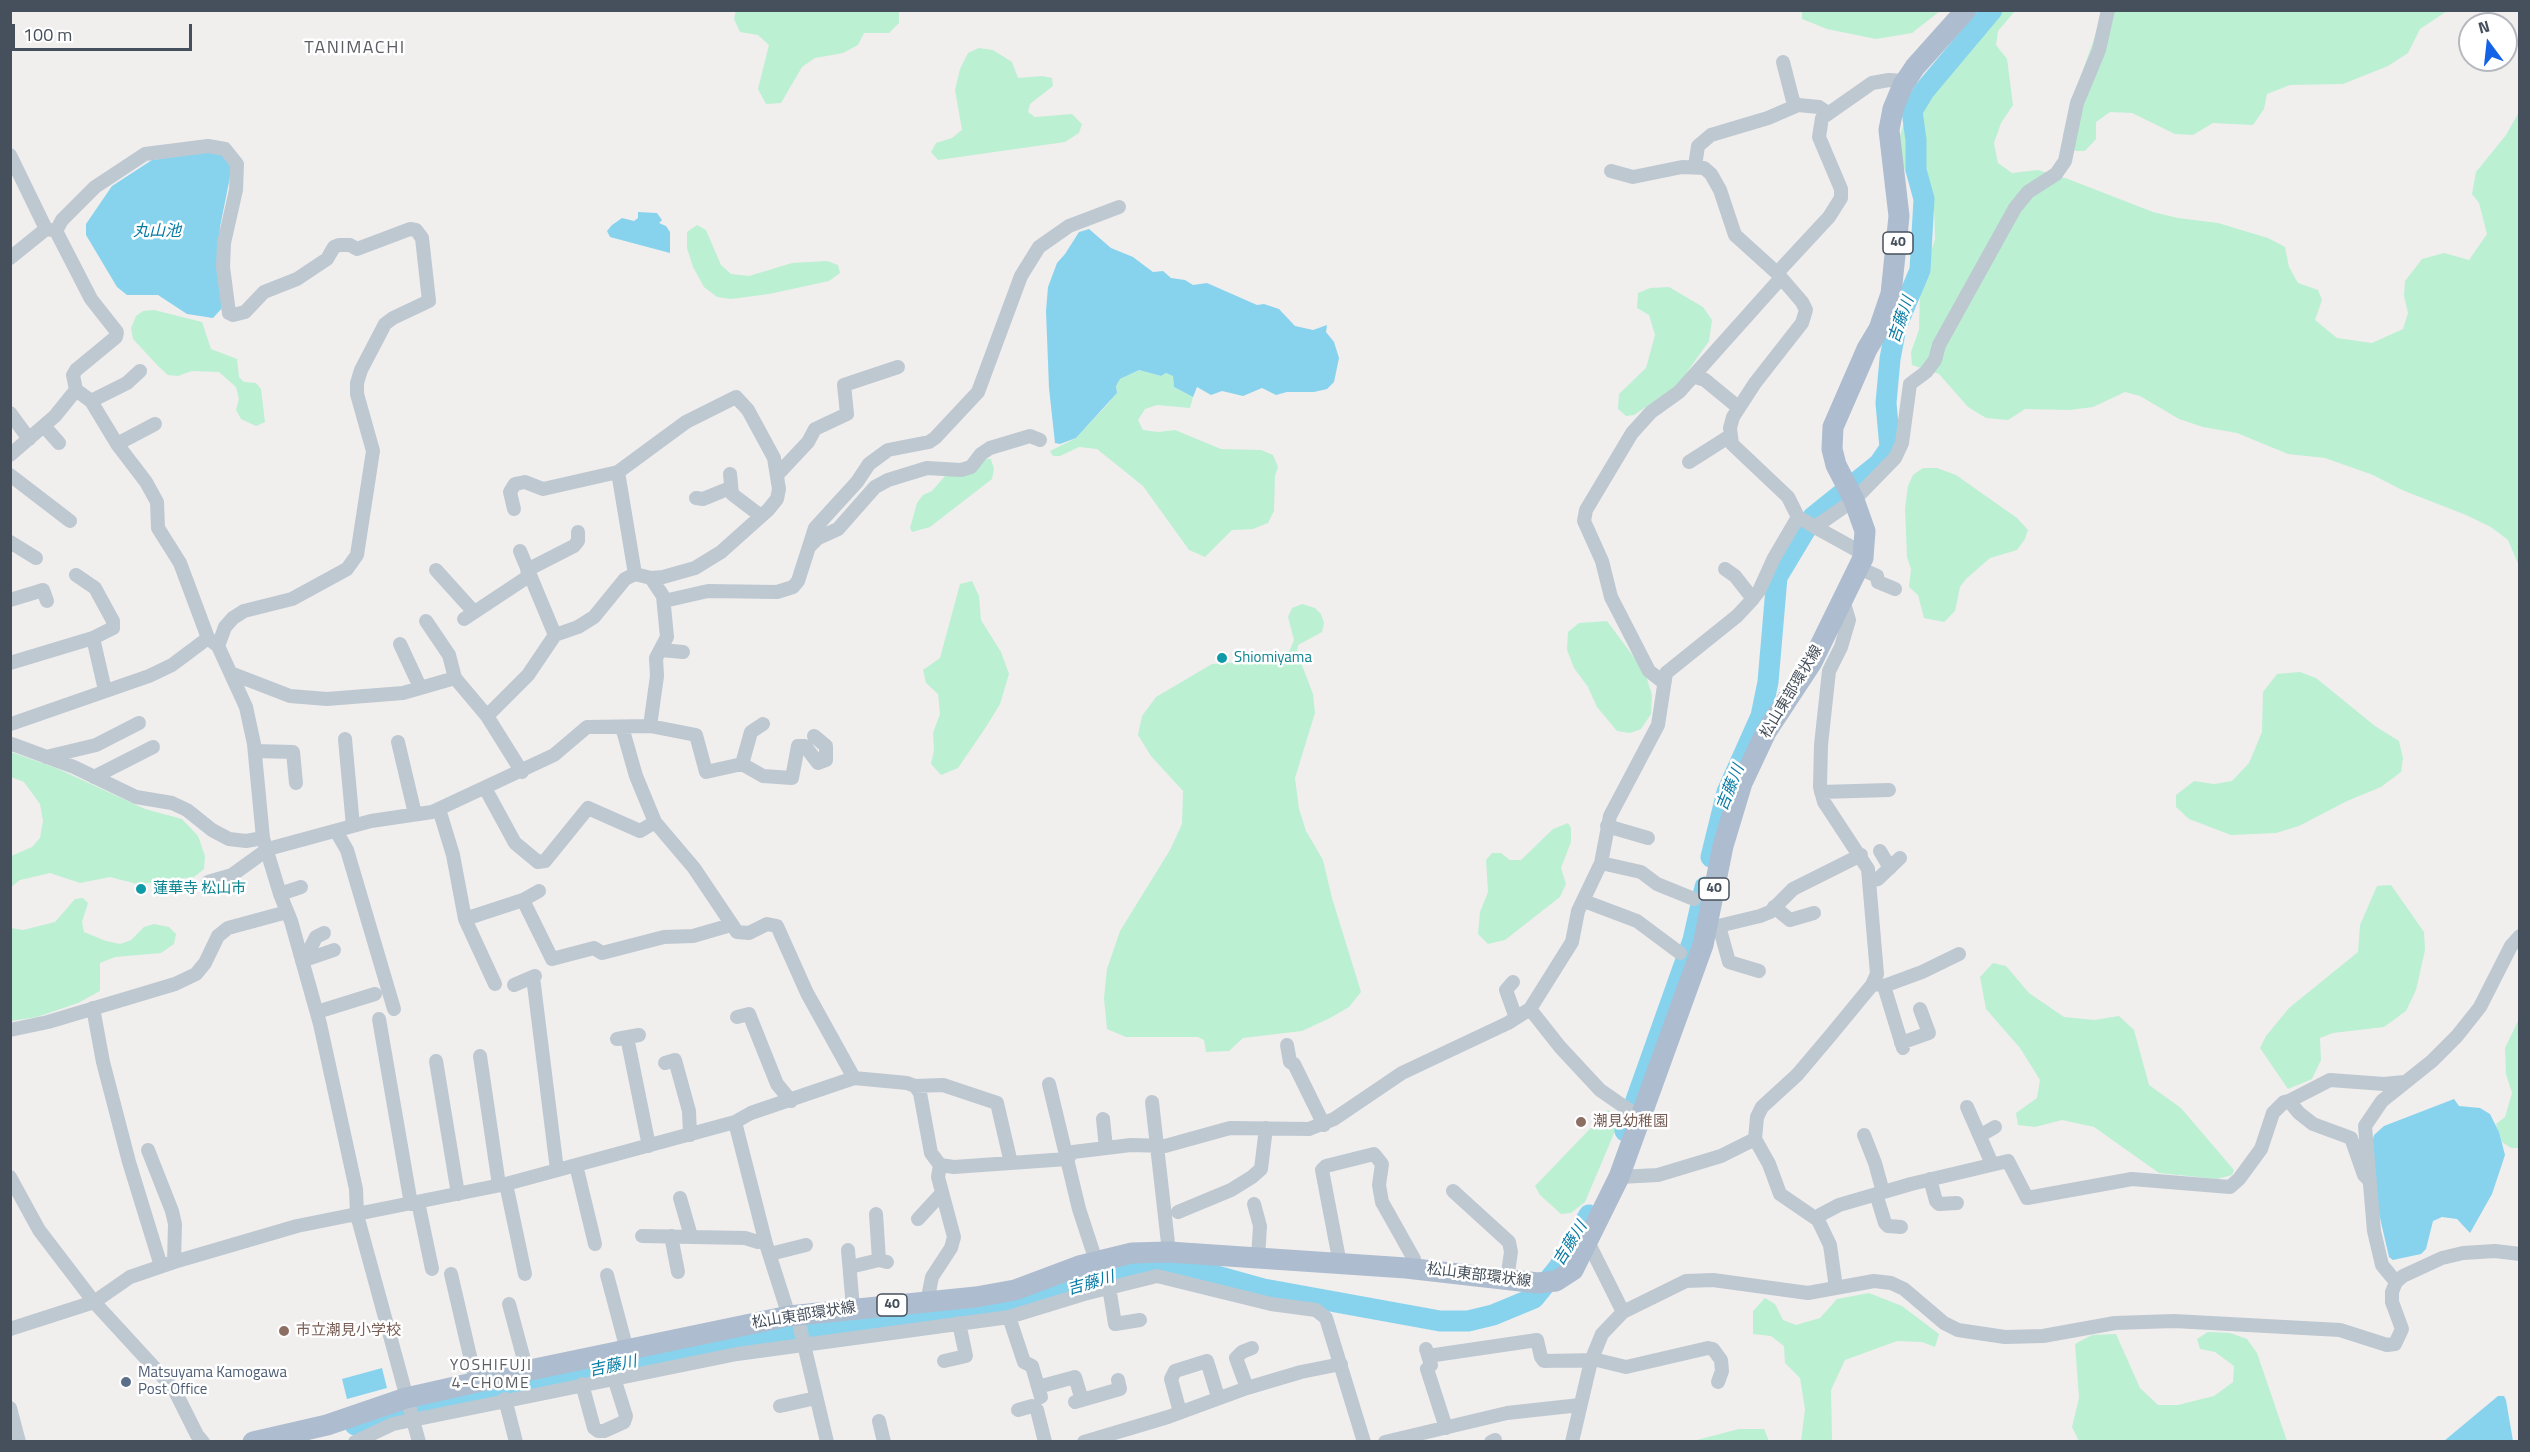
<!DOCTYPE html>
<meta charset="utf-8">
<style>
body{margin:0}
#map{position:relative;width:2530px;height:1452px;overflow:hidden;background:#f1eeee;font-family:"Titillium Web",sans-serif}
canvas{display:block}
.frame{position:absolute;inset:0;border:12px solid #46505c;pointer-events:none}
.north{position:absolute;left:2458px;top:12px;width:60px;height:60px;box-sizing:border-box;background:#fff;border:2px solid #b5b9be;border-radius:50%;rotate:345deg;font-size:16px;font-weight:700;line-height:24px;text-align:center;color:#46505c}
.north::after{content:'';display:block;margin:auto;width:21px;height:27px;background:#1463e6;clip-path:polygon(50% 0,100% 100%,50% 72%,0 100%)}
.scale{position:absolute;left:12px;top:24px;width:180px;height:27px;box-sizing:border-box;border:3px solid #46505c;border-top:0;padding-left:8px;font-size:18px;line-height:21px;white-space:nowrap;color:#46505c;-webkit-text-stroke:4px #fff;paint-order:stroke}
</style>
<div id="map">
<canvas width="2530" height="1452"></canvas>
<div class="frame"></div>
<div class="north">N</div>
<div class="scale">100 m</div>
</div>
<script>
const c = document.querySelector('canvas').getContext('2d');
c.lineJoin = 'round';
function paint(path, color) {
  c.fillStyle = color;
  c.fill(path, 'evenodd');
}
function toPath(rows) {
  const path = new Path2D();
  for (const r of rows) {
    path.moveTo(r[0], r[1]);
    for (let i = 2; i < r.length; i += 2) path.lineTo(r[i], r[i + 1]);
  }
  return path;
}
function trace(path, color, width, dash) {
  c.strokeStyle = color;
  c.lineWidth = width;
  c.lineCap = dash ? 'butt' : 'round';
  c.setLineDash(dash || []);
  c.stroke(path);
}
function label(font, color, halo, rows, align = 'center') {
  c.font = font + ' "Titillium Web","Noto Sans JP",sans-serif';
  c.lineWidth = 5;
  c.setLineDash([]);
  c.textBaseline = 'middle';
  c.strokeStyle = halo;
  c.fillStyle = color;
  for (const [text, x, y, turn = 0] of rows) {
    c.save();
    c.translate(x, y);
    c.rotate((+turn || 0) * Math.PI / 180);
    c.textAlign = isNaN(turn) ? turn : align;
    if (halo) c.strokeText(text, 0, 0);
    c.fillText(text, 0, 0);
    c.restore();
  }
}
paint(toPath([
 [736,10,898,10,899,13,899,23,889,33,864,33,858,45,843,53,815,58,802,67,781,103,766,104,758,89,769,45,758,35,740,32,734,19],
 [1802,11,1802,10,1940,11,1912,33,1876,39,1827,29,1802,19],
 [1981,11,2015,11,1998,31,1996,45,2007,59,2013,105,2001,123,1994,143,1998,163,2012,173,2038,170,2068,179,2153,212,2178,218,2218,223,2268,238,2285,247,2289,267,2298,283,2318,290,2322,300,2315,320,2337,338,2372,343,2403,329,2408,313,2404,296,2405,281,2422,259,2444,253,2469,260,2487,234,2479,203,2472,194,2476,172,2506,135,2519,112,2519,566,2508,540,2491,527,2466,515,2402,490,2373,475,2325,458,2288,454,2237,433,2203,427,2179,419,2140,396,2125,392,2093,407,2070,410,2025,409,2008,420,1986,418,1968,407,1939,374,1912,365,1911,352,1919,330,1920,285,1935,239,1934,208,1929,190,1911,185,1902,163,1900,136,1905,118,1922,90,1950,58],
 [2104,11,2447,11,2420,29,2408,53,2388,66,2343,84,2290,85,2267,94,2264,109,2253,125,2213,123,2193,135,2175,134,2132,113,2110,112,2096,122,2096,139,2085,151,2075,151,2063,135,2069,109],
 [979,48,993,50,1012,62,1018,78,1042,76,1052,78,1053,86,1030,104,1028,112,1035,117,1072,114,1082,124,1079,133,1065,142,938,160,931,152,936,143,952,138,962,130,955,90,960,69,968,53],
 [697,225,706,230,721,265,731,274,749,276,792,263,827,261,838,265,840,273,829,281,769,294,731,299,717,297,704,287,693,267,687,248,687,232],
 [1669,287,1703,307,1712,320,1709,341,1678,385,1634,415,1626,416,1618,409,1619,394,1646,368,1655,335,1649,315,1637,308,1638,293,1650,288],
 [154,310,202,322,211,349,237,359,239,377,244,382,256,383,261,389,265,422,256,426,241,419,236,410,239,399,236,387,219,372,192,371,178,376,168,375,158,366,133,339,131,328,136,316,143,311],
 [1139,370,1161,376,1166,373,1173,376,1174,387,1193,397,1190,408,1157,405,1145,409,1138,420,1143,430,1158,432,1175,430,1221,449,1261,450,1273,455,1278,467,1275,476,1274,511,1268,523,1253,529,1232,530,1205,557,1189,550,1143,486,1097,449,1079,447,1060,456,1053,456,1050,451,1076,438,1106,406,1117,393,1116,386,1120,379],
 [982,459,991,459,994,469,992,479,930,527,912,532,910,528,917,503,923,495,932,491,945,476],
 [1923,468,1937,468,1956,475,2017,518,2028,530,2025,539,2017,550,1990,558,1966,579,1960,587,1955,611,1944,622,1924,618,1918,595,1909,587,1911,569,1907,557,1905,508,1908,486,1913,475],
 [972,581,979,596,981,620,1001,652,1009,674,1000,704,986,727,958,768,941,775,931,764,934,750,933,733,940,714,938,694,926,683,923,670,940,658,960,584],
 [1302,604,1315,608,1321,614,1324,623,1322,632,1298,645,1297,652,1313,694,1315,713,1295,778,1299,809,1306,831,1323,860,1332,898,1361,992,1349,1007,1330,1018,1302,1031,1243,1038,1229,1051,1206,1052,1204,1040,1198,1037,1126,1037,1107,1029,1104,998,1107,969,1120,931,1170,850,1182,824,1183,791,1151,756,1138,735,1142,716,1156,697,1212,664,1270,660,1282,656,1290,650,1294,640,1288,617,1292,608],
 [1607,621,1645,672,1652,695,1651,714,1641,729,1630,733,1617,731,1597,707,1588,687,1574,668,1567,650,1568,632,1579,623],
 [2300,672,2316,678,2375,726,2399,741,2403,758,2401,772,2381,787,2347,801,2299,826,2276,833,2231,835,2189,819,2176,807,2176,795,2194,781,2214,784,2232,781,2249,763,2262,732,2263,692,2277,674],
 [11,752,56,768,145,809,182,819,198,836,205,856,204,869,194,877,150,883,137,884,110,877,80,883,50,873,20,880,11,887,11,856,32,847,40,838,43,821,40,804,24,782,11,777],
 [1568,823,1571,828,1571,842,1561,868,1566,884,1560,897,1505,940,1488,944,1478,934,1480,912,1488,892,1486,860,1492,853,1501,853,1510,860,1521,860,1553,829],
 [2391,885,2424,932,2425,950,2416,990,2406,1011,2384,1027,2333,1033,2320,1038,2321,1060,2312,1079,2288,1089,2260,1048,2266,1036,2289,1008,2358,952,2360,925,2377,886],
 [83,898,88,903,82,922,84,932,106,941,120,944,131,940,144,927,154,924,169,927,176,934,174,944,161,953,115,957,100,963,100,991,78,1003,37,1017,11,1021,11,928,23,930,55,922,75,899],
 [1993,963,2006,966,2029,993,2064,1017,2094,1020,2119,1016,2134,1030,2149,1085,2181,1108,2234,1170,2232,1175,2217,1179,2159,1173,2094,1127,2062,1120,2035,1127,2018,1125,2016,1113,2037,1098,2040,1080,2020,1048,1986,1009,1980,977],
 [2519,1019,2519,1148,2511,1148,2502,1142,2496,1124,2505,1117,2512,1093,2506,1074,2505,1048],
 [1608,1110,1618,1117,1618,1124,1585,1202,1571,1213,1561,1214,1540,1195,1535,1186],
 [1869,1293,1902,1306,1939,1334,1935,1347,1922,1342,1897,1341,1845,1360,1831,1390,1832,1441,1801,1441,1805,1409,1800,1378,1785,1363,1784,1346,1771,1336,1753,1334,1753,1311,1765,1298,1775,1304,1783,1320,1796,1325,1820,1318,1837,1299],
 [2208,1332,2230,1333,2247,1339,2257,1353,2287,1441,2079,1441,2072,1427,2079,1398,2075,1344,2092,1335,2116,1334,2140,1388,2158,1405,2178,1405,2214,1396,2233,1382,2234,1366,2215,1352,2200,1349,2197,1339],
 [1739,1429,1764,1429,1769,1441,1693,1441]
]), '#bbf0d3');
paint(toPath([
 [214,151,229,158,231,172,220,227,218,260,223,307,213,318,187,314,158,295,127,295,117,287,86,235,86,224,112,186,152,160],
 [638,212,657,213,662,220,659,223,666,226,670,232,670,253,610,237,607,231,612,225,622,218,634,221,638,218],
 [1089,229,1111,248,1133,257,1153,272,1163,271,1171,278,1185,280,1193,285,1207,283,1257,305,1264,304,1279,309,1295,326,1313,330,1327,325,1326,332,1334,342,1339,358,1334,382,1327,389,1314,392,1287,392,1276,395,1262,388,1243,396,1222,391,1211,395,1197,387,1193,397,1174,387,1173,376,1166,373,1161,376,1139,370,1120,379,1116,386,1117,393,1076,438,1060,444,1055,443,1049,388,1046,311,1048,287,1057,263,1065,254,1079,232],
 [2454,1099,2459,1106,2480,1108,2490,1114,2499,1132,2505,1155,2492,1194,2470,1233,2457,1219,2442,1217,2433,1221,2426,1249,2421,1254,2393,1260,2389,1257,2378,1209,2372,1143,2374,1135,2384,1126],
 [382,1368,387,1388,347,1399,342,1379],
 [2498,1396,2504,1396,2506,1400,2513,1441,2444,1441]
]), '#87d3ee');
trace(toPath([
 [1711,857,1727,792,1761,716,1768,682,1777,577,1813,517,1879,464,1890,448,1886,403,1890,359,1896,327,1920,270,1924,199,1916,170,1916,140,1912,111,1924,91,1992,10],
 [1625,1131,1693,940,1705,887],
 [355,1425,461,1398,686,1351,830,1326,1013,1306,1101,1278,1159,1264,1181,1266,1264,1289,1440,1321,1468,1321,1493,1315,1534,1298,1559,1267,1589,1215]
]), '#87d3ee', 21);
trace(toPath([
 [1783,62,1793,101,1798,105],
 [10,155,46,229,56,231,91,299,117,332,116,337,76,370,73,375,76,390,55,416,10,455],
 [1695,166,1698,146,1711,135,1768,118,1798,105,1819,107,1828,113],
 [1611,171,1633,177,1682,167,1704,168,1711,174,1720,190,1735,235,1777,273,1802,302,1806,310,1802,323,1755,383,1733,417,1730,428,1732,444,1788,497,1798,517],
 [56,231,62,220,95,187,145,154,208,146,225,149,237,164,236,190,224,243,223,267,229,313,233,315,245,312,264,292,297,279,327,259,334,247,339,245,350,245,357,249,410,229,416,230,422,238,429,301,393,318,385,324,361,370,357,383,357,394,373,451,357,555,347,569,292,599,244,611,233,618,225,627,218,646],
 [10,258,46,229],
 [1777,273,1829,217,1841,198,1841,189,1819,137,1822,118,1872,83,1889,80,1906,81],
 [1693,376,1705,380,1739,408],
 [76,390,91,401,117,444,146,482,157,502,158,528,180,563,208,638,218,646,246,707,254,744,263,838,280,894,291,921,320,1024,356,1189,357,1215,419,1442],
 [736,397,748,410,774,458,779,489,777,499,768,510,721,552,695,568,663,577,651,578,635,574,618,472,686,422,736,397],
 [91,401,127,383,140,371],
 [10,413,29,439],
 [44,426,59,443],
 [117,444,155,424],
 [1689,462,1730,436],
 [730,474,732,494,761,516],
 [778,474,808,442,815,429,847,414,844,385,898,367],
 [10,475,70,521],
 [696,498,703,499,730,488],
 [514,509,510,492,515,484,525,482,543,489,618,472],
 [1815,527,1864,554],
 [10,542,36,558],
 [809,547,818,538,838,529,875,487,888,480,927,468,961,470,971,467,981,454,990,448,1030,436,1040,440],
 [520,551,555,635],
 [1859,568,1877,576,1878,582,1895,589],
 [1725,569,1735,576,1753,599],
 [436,570,474,612],
 [527,570,574,546,578,541,578,532],
 [76,575,95,588,113,621,113,628,93,638],
 [10,600,43,590,47,601],
 [664,601,708,591,777,592,793,587,798,581,815,528,857,482,869,464,888,450,929,442,935,438,978,392,1021,276,1039,247,1069,226,1119,207],
 [464,619,529,576],
 [426,621,449,655,455,678],
 [400,644,420,687],
 [661,650,683,652],
 [10,663,93,638,105,690],
 [233,674,290,696,327,699,403,693,455,678,487,716,522,772],
 [1663,682,1649,671,1611,597,1602,561,1584,521,1586,510,1632,433,1651,412,1679,392,1781,278],
 [487,716,528,675,555,635,578,627,594,617,625,579,635,574],
 [11,724,149,676,172,665,208,638],
 [650,726,657,676,656,658,667,637,663,596,651,578],
 [622,727,636,776,655,822,694,868,737,932,749,933,767,924,777,926,807,993,854,1078],
 [345,739,353,826],
 [398,742,415,814],
 [12,744,74,767,136,797,172,803,187,810,212,830,229,839,246,841,263,838],
 [255,751,293,752,296,783],
 [46,757,96,745,139,723],
 [742,764,751,732,763,724],
 [94,777,153,747],
 [485,788,515,843,538,862,545,861,588,808,640,831,655,822],
 [1821,792,1889,790],
 [439,809,453,855,465,919,523,900,552,959,594,948,602,953,664,937,693,936,731,925],
 [1607,826,1648,838],
 [336,831,347,850,394,1009],
 [1880,851,1890,868],
 [1601,863,1641,872,1657,884,1694,899],
 [1871,881,1878,879,1900,858],
 [208,882,232,875,268,849,371,821,432,812,554,755,587,727,650,726,696,735,706,772,742,764,763,776,792,778,798,746,805,746,818,763,826,760,826,746,814,736],
 [280,894,301,887],
 [523,900,539,891],
 [1584,901,1637,921,1680,953],
 [1774,907,1790,920,1814,913],
 [465,919,495,984],
 [1719,926,1729,962,1759,971],
 [1706,929,1760,916,1770,912,1793,889,1861,855],
 [300,954,309,951,316,937,324,933],
 [302,961,334,950],
 [533,977,557,1170],
 [1513,982,1506,990,1516,1018],
 [1873,983,1884,986,1922,972,1959,954],
 [514,985,535,976],
 [1884,986,1903,1048],
 [93,1008,103,1062,129,1162,161,1266],
 [1530,1009,1560,1047,1600,1090,1639,1117],
 [317,1012,375,994],
 [737,1017,749,1014,777,1084,791,1101],
 [379,1019,411,1204],
 [10,1030,48,1022,175,984,196,974,205,963,218,936,228,928,287,912],
 [627,1037,649,1146],
 [617,1039,639,1035],
 [1901,1043,1929,1033,1920,1009],
 [1287,1045,1290,1062,1294,1064,1324,1125],
 [480,1056,499,1185],
 [436,1061,458,1194],
 [665,1063,675,1060,689,1111,690,1135],
 [1049,1084,1079,1209,1096,1261],
 [915,1086,943,1085,997,1103,1011,1163],
 [2289,1101,2330,1080,2384,1084,2404,1082],
 [1152,1102,1169,1252],
 [1967,1107,1992,1164],
 [1103,1119,1106,1148],
 [735,1122,766,1244,789,1316],
 [1864,1135,1875,1163,1883,1192],
 [1981,1135,1995,1127],
 [1755,1139,1769,1164,1780,1194,1818,1220],
 [148,1150,172,1211,175,1224,174,1262],
 [576,1165,595,1244],
 [10,1177,39,1230,94,1302,174,1389,197,1435,203,1442],
 [1619,1177,1658,1175,1721,1156,1755,1139,1757,1117,1762,1107,1797,1075,1830,1036,1872,985,1877,974,1868,869,1824,802,1820,787,1821,745,1829,671,1841,647,1849,620,1843,600],
 [1930,1179,1936,1201,1939,1204,1957,1203],
 [506,1184,525,1274],
 [1453,1191,1509,1242,1511,1252,1507,1279],
 [1876,1194,1885,1223,1888,1226,1901,1227],
 [680,1198,691,1236],
 [418,1202,432,1269],
 [1254,1204,1260,1226,1258,1258],
 [1178,1212,1231,1190,1252,1177,1261,1169,1266,1128],
 [876,1214,879,1260],
 [918,1219,942,1193],
 [642,1236,745,1238,758,1242,765,1240],
 [671,1236,678,1272],
 [1588,1242,1623,1312],
 [848,1250,853,1308],
 [770,1254,806,1245],
 [1340,1264,1322,1170,1326,1166,1374,1154,1382,1164,1379,1185,1382,1202,1414,1259,1415,1269],
 [850,1267,879,1260,887,1262],
 [451,1274,476,1382],
 [607,1275,627,1350],
 [2396,1282,2382,1265,2374,1231,2365,1126,2382,1101,2432,1061,2457,1036,2480,1007,2511,946,2520,936],
 [1109,1287,1115,1324,1140,1320],
 [1836,1288,1830,1245,1818,1220,1820,1215,1839,1205,1911,1184,2008,1161,2027,1198,2132,1179,2230,1187,2239,1179,2261,1149,2273,1113,2284,1102,2289,1101,2299,1113,2313,1124,2351,1138,2364,1175,2369,1180],
 [927,1302,932,1277,951,1248,954,1237,938,1177,940,1165],
 [509,1304,527,1371],
 [797,1315,827,1442],
 [1009,1317,1024,1362,1032,1366,1041,1397],
 [10,1329,94,1302,130,1277,174,1262,297,1226,506,1184,735,1122,751,1113,854,1078,907,1083,915,1086,920,1093,931,1153,940,1165,954,1167,1067,1159,1073,1152,1131,1145,1165,1146,1230,1128,1309,1129,1334,1119,1402,1073,1508,1023,1530,1009,1572,942,1578,911,1601,863,1610,816,1658,725,1666,673,1737,616,1751,601,1759,591,1774,558,1798,517,1815,527,1854,500,1895,458,1902,443,1910,384,1926,372,1935,360,1939,345,2015,208,2028,192,2056,174,2065,161,2077,103,2099,50,2108,10],
 [1426,1349,1431,1365,1427,1369,1446,1428],
 [1428,1356,1537,1340,1541,1357,1544,1361,1597,1360,1626,1367,1708,1348,1713,1349,1721,1360,1722,1371,1718,1382],
 [944,1361,966,1356,959,1323],
 [582,1384,594,1428,598,1431,604,1431,624,1422,626,1416,614,1378],
 [1038,1387,1075,1377,1082,1400],
 [1247,1388,1236,1358,1242,1352,1252,1348],
 [505,1399,516,1442],
 [1075,1402,1120,1389,1118,1380],
 [780,1406,816,1398],
 [10,1408,19,1442],
 [1018,1410,1032,1406,1037,1410,1045,1442],
 [1180,1412,1171,1379,1175,1371,1207,1361,1218,1397],
 [879,1421,884,1442],
 [355,1442,393,1424,737,1354,1009,1317,1084,1294,1157,1276,1271,1304,1316,1310,1326,1318,1364,1442],
 [1084,1442,1168,1417,1247,1388,1301,1372,1341,1364],
 [1385,1442,1507,1413,1580,1405],
 [1491,1442,1495,1440],
 [1572,1442,1591,1361,1602,1334,1623,1312,1686,1281,1713,1280,1808,1293,1874,1281,1891,1283,1904,1289,1944,1323,1958,1330,2005,1337,2043,1336,2115,1323,2174,1321,2340,1330,2387,1345,2395,1344,2402,1329,2392,1302,2392,1292,2396,1282,2403,1276,2442,1258,2463,1253,2495,1251,2520,1254]
]), '#bec8d1', 14);
trace(toPath([
 [253,1442,327,1425,406,1398,535,1369,789,1316,976,1297,1015,1290,1079,1266,1132,1253,1169,1252,1406,1268,1538,1283,1556,1281,1573,1270,1619,1177,1703,945,1723,846,1742,783,1766,732,1812,662,1863,558,1865,531,1854,500,1836,465,1832,449,1833,427,1867,349,1879,329,1891,294,1899,216,1889,130,1893,109,1903,85,1915,67,1966,10]
]), '#adbcce', 21);
for (const [x, y, r, color] of [
 [1222,658,6,"#0f9aa8"],
 [141,889,6,"#0f9aa8"],
 [1581,1122,6,"#8d6e63"],
 [284,1331,6,"#8d6e63"],
 [126,1382,6,"#5c6f8a"]
]) {
  const dot = new Path2D();
  dot.arc(x, y, r, 0, 2 * Math.PI);
  c.fillStyle = color;
  c.fill(dot);
  trace(dot, '#fff', 2);
}
for (const [x, y, w] of [
 [1898,243,30],
 [1714,889,30],
 [892,1305,30]
]) {
  const box = new Path2D();
  box.roundRect(x - w / 2, y - 11, w, 22, 4.5);
  c.fillStyle = '#fff';
  c.fill(box);
  trace(box, '#46505c', 1.5);
}
label('bold 14px', '#46505c', null, [
 ["40",1898,243],
 ["40",1714,889],
 ["40",892,1305]
]);
label('15px', '#0d838f', '#fff', [
 ["Shiomiyama",1234,658],
 ["蓮華寺 松山市",153,889]
], 'left');
label('15px', '#46505c', '#fff', [
 ["松山東部環状線",1792,692,-59],
 ["松山東部環状線",1479,1276,7],
 ["松山東部環状線",804,1316,-9]
]);
label('15px', '#785e54', '#fff', [
 ["潮見幼稚園",1593,1122],
 ["市立潮見小学校",296,1331]
], 'left');
label('15px', '#4e5e75', '#fff', [
 ["Matsuyama Kamogawa",138,1373],
 ["Post Office",138,1390]
], 'left');
label('italic 16px', '#087ba5', '#fff', [
 ["丸山池",157,232],
 ["吉藤川",1902,320,-71],
 ["吉藤川",1731,788,-68],
 ["吉藤川",1571,1244,-58],
 ["吉藤川",1091,1284,-16],
 ["吉藤川",613,1367,-12]
]);
c.letterSpacing = '1.5px';
label('16px', '#5b5e64', '#fff', [
 ["YOSHIFUJI",491,1366],
 ["4-CHOME",491,1384]
]);
c.letterSpacing = '0px';
c.letterSpacing = '1.5px';
label('18px', '#5b5e64', '#fff', [
 ["TANIMACHI",355,49]
]);
c.letterSpacing = '0px';
</script>
